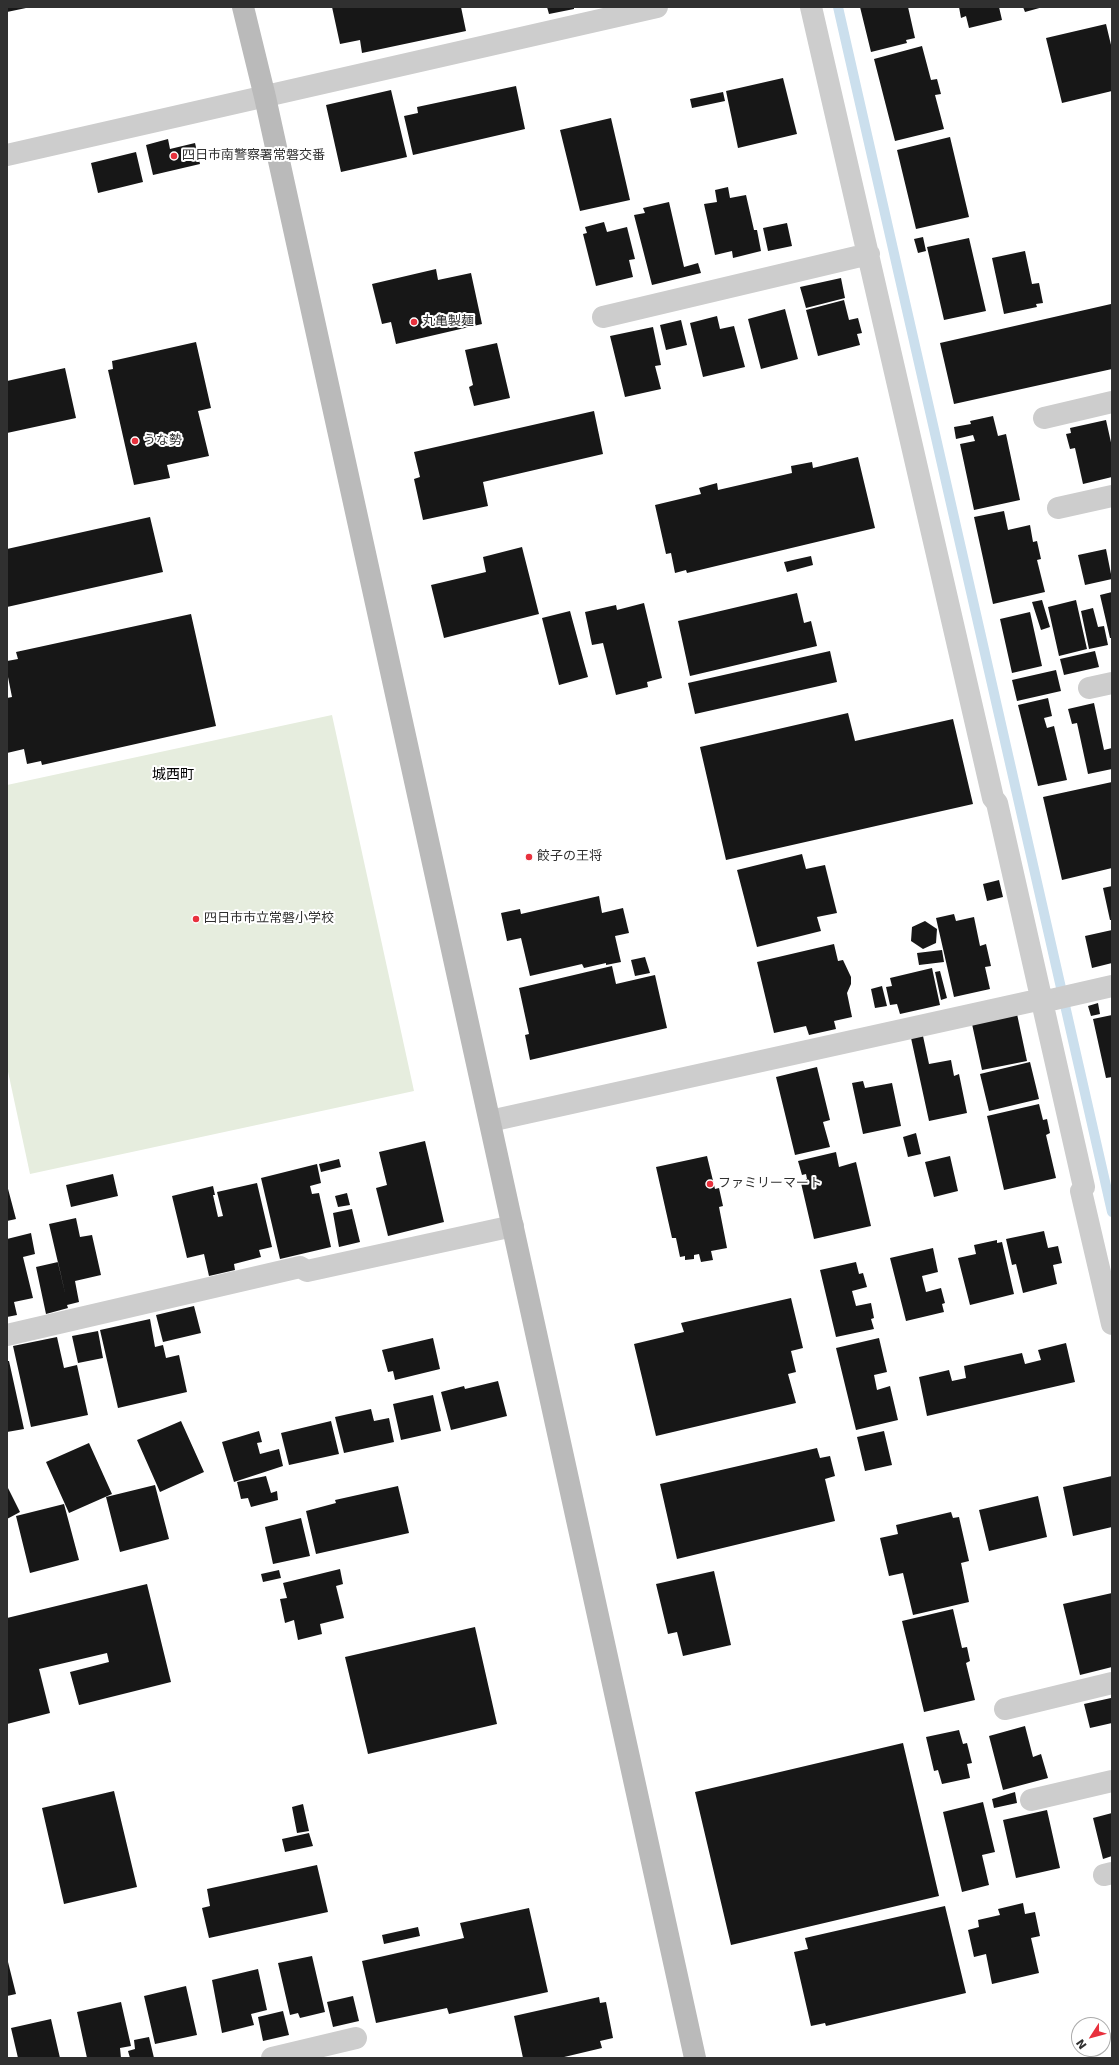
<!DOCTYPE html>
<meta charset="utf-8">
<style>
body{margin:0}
#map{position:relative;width:1119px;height:2065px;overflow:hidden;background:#fff;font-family:"DejaVu Sans",sans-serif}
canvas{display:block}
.frame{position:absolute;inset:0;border:8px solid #303030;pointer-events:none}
.north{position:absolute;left:1071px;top:2017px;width:40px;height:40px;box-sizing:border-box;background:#fff;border:1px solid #acacac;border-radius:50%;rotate:234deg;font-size:11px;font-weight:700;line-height:16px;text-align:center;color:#303030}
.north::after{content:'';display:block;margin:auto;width:14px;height:18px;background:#e8313d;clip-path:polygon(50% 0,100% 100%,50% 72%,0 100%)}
</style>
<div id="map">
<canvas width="1119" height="2065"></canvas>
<div class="frame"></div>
<div class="north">N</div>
</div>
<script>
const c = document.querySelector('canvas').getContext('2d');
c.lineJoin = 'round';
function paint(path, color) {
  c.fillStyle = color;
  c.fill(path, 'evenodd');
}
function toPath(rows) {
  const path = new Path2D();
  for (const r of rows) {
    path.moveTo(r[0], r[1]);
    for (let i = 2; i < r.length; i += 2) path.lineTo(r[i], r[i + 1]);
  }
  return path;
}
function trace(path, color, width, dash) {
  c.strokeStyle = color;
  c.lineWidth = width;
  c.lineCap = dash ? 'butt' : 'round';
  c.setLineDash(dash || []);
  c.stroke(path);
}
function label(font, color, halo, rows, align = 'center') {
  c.font = font + ' "DejaVu Sans","Noto Sans JP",sans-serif';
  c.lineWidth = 4;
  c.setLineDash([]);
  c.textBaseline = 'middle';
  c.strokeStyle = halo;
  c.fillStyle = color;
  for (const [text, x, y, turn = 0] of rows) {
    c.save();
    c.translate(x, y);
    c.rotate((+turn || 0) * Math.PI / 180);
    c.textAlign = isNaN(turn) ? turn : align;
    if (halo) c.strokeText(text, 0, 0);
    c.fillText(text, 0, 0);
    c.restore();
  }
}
paint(toPath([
 [332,715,414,1091,30,1174,7,1067,7,785]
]), '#e6edde');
trace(toPath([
 [838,7,1112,1212]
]), '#cbdfed', 10);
paint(toPath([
 [7,7,26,7,26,8,7,12],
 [332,7,461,7,466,31,362,53,360,40,340,44],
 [547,7,574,7,574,9,549,14],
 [860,7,908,7,915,38,906,40,907,43,871,52],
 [959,7,999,7,1002,20,969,28,966,16,961,18],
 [1023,7,1043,7,1025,12],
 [1106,24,1112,49,1112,91,1062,103,1046,38],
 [922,46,931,80,937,79,941,94,935,95,944,129,895,141,874,59],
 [783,78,797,134,738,148,726,91],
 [516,86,525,129,413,155,404,116,418,113,417,107],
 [391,90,407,157,341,172,326,105],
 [723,92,725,101,692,108,690,99],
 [611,118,630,200,580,211,560,130],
 [950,137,969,217,916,229,897,150],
 [168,139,170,149,195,143,200,164,153,175,146,145],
 [136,152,143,182,98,193,91,163],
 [728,187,730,198,746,195,754,230,757,230,761,251,733,258,732,251,715,255,704,204,717,202,715,190],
 [669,202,684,267,698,263,701,273,652,285,634,215,645,213,643,208],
 [604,222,607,232,627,227,635,259,629,260,633,277,596,286,583,234,587,233,585,227],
 [787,223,792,246,768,251,763,228],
 [923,237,926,251,918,253,914,239],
 [969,238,986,311,944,320,927,247],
 [1025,251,1032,284,1039,283,1043,303,1036,304,1037,307,1004,314,992,258],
 [436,269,438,280,471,273,482,324,396,344,391,322,382,324,372,284],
 [841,278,845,298,806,308,800,287],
 [844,300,849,320,858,318,862,333,857,334,860,345,818,356,806,310],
 [1111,304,1112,369,954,404,940,343],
 [785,309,798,359,761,369,748,319],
 [717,316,720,329,734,326,745,367,703,377,690,323],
 [681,320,687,345,666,350,660,325],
 [653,327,661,365,655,366,661,389,625,397,610,336],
 [196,342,211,408,198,411,209,456,167,465,170,478,134,485,108,370,113,369,112,361],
 [497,343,510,398,474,406,469,387,473,385,465,350],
 [65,368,76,418,7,433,7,381],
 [594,411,603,454,483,482,488,506,423,520,414,479,420,477,414,452],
 [993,416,998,436,1006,434,1020,500,974,510,960,444,975,441,973,435,956,439,954,427,971,424,970,421],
 [1106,420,1112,447,1112,477,1083,484,1075,448,1070,449,1066,434,1071,433,1070,428],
 [858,457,875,528,687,573,686,570,675,573,671,553,666,554,655,505,701,494,699,488,717,483,718,490,792,473,791,466,812,462,813,468],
 [1004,511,1008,530,1030,525,1033,542,1037,541,1041,559,1037,560,1045,592,993,604,974,517],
 [150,517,163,572,7,607,7,549],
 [522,547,539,614,444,638,431,585,486,572,483,557],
 [1106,549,1112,579,1085,585,1078,555],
 [811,556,813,565,787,572,784,562],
 [1112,592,1112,638,1110,638,1100,595],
 [797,593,804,623,811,621,817,646,690,676,678,621],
 [1042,600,1050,627,1041,630,1032,602],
 [1076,600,1087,649,1059,656,1048,607],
 [644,603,662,678,647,682,648,687,616,695,603,643,592,645,585,612,616,605,617,610],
 [1093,608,1098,627,1104,626,1108,645,1089,649,1081,611],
 [570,611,588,677,559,685,542,618],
 [1030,612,1042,666,1012,673,1000,619],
 [191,614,216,726,42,765,41,761,27,764,24,749,7,753,7,698,12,697,7,672,7,661,18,659,16,652],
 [830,651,837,682,695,714,688,683],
 [1095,651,1099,667,1064,675,1060,659],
 [1056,670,1061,691,1017,701,1012,680],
 [1048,698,1052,716,1044,718,1047,728,1054,726,1067,780,1038,786,1018,705],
 [1094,703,1104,750,1112,748,1112,769,1088,774,1077,723,1072,724,1068,709],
 [848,713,855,741,953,719,973,804,726,860,700,747],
 [1112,782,1112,868,1062,880,1043,797],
 [802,854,806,869,825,865,837,913,817,917,821,931,757,947,737,870],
 [999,880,1003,897,987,901,983,884],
 [1112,886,1112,920,1110,920,1103,888],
 [599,896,602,913,623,908,629,933,615,936,621,962,606,965,606,963,584,968,582,964,530,976,521,938,507,941,501,913,520,909,521,914],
 [954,914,956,921,974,917,980,946,986,944,991,966,985,967,990,989,954,997,936,918],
 [925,921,937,929,936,943,923,949,911,941,912,927],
 [1112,930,1112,963,1092,968,1085,936],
 [834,944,838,961,843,960,851,977,851,984,847,993,852,1017,834,1021,836,1029,809,1035,806,1026,774,1033,757,962],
 [942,950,944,962,919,965,917,953],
 [645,957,650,973,635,976,631,960],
 [612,966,616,984,655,975,667,1028,530,1060,525,1035,529,1034,519,988],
 [932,968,940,1005,900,1014,897,1004,890,1005,886,987,892,986,890,978],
 [940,971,947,998,941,1000,935,972],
 [882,986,887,1006,875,1008,871,989],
 [1098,1003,1100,1014,1091,1016,1088,1006],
 [1017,1014,1027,1061,982,1070,972,1024],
 [1112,1015,1112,1077,1106,1078,1093,1019],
 [923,1036,929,1064,951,1060,954,1076,959,1074,967,1113,929,1121,911,1038],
 [1030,1062,1039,1099,989,1111,980,1074],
 [817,1067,830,1120,823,1122,830,1147,795,1155,776,1077],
 [863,1081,865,1088,892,1083,901,1126,863,1134,852,1083],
 [1039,1104,1043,1120,1047,1119,1050,1133,1046,1135,1056,1178,1004,1190,987,1116],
 [916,1133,921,1154,908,1157,903,1137],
 [425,1141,444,1222,388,1236,376,1188,387,1185,379,1152],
 [836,1152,839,1167,856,1162,871,1226,814,1239,801,1183,807,1179,806,1174,802,1175,798,1161],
 [707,1156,715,1189,719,1188,723,1206,719,1207,727,1248,711,1251,713,1260,701,1262,699,1254,694,1255,694,1259,685,1260,685,1256,680,1257,676,1238,672,1238,656,1167],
 [950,1156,958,1191,934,1197,925,1162],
 [339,1159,341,1167,321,1172,319,1164],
 [317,1164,321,1183,310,1186,312,1194,319,1193,331,1247,280,1259,261,1178],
 [113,1174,118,1196,71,1207,66,1185],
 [257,1183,272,1247,259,1250,261,1257,234,1264,235,1270,209,1276,204,1254,187,1258,172,1196,213,1186,215,1195,213,1195,218,1217,223,1216,217,1192],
 [7,1185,16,1219,7,1221],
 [347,1193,350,1205,338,1207,335,1196],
 [352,1209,360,1242,339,1247,333,1213],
 [76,1218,80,1237,92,1235,101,1275,75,1281,79,1302,67,1305,68,1308,46,1314,36,1267,58,1262,66,1297,49,1224],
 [1044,1231,1048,1248,1058,1246,1062,1263,1053,1265,1057,1284,1023,1293,1016,1264,1012,1265,1006,1239],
 [31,1233,35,1254,23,1257,33,1298,14,1302,17,1315,7,1317,7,1239],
 [997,1240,997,1243,1002,1242,1014,1294,970,1305,958,1258,976,1254,974,1245],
 [933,1248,938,1272,922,1276,926,1292,941,1288,945,1303,942,1304,944,1312,906,1321,890,1258],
 [856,1262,859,1274,863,1273,867,1287,852,1291,856,1306,871,1303,874,1318,871,1319,874,1329,836,1337,820,1270],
 [791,1298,803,1348,791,1351,796,1372,788,1374,796,1403,656,1436,634,1344,684,1332,681,1323],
 [194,1306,201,1333,163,1342,156,1315],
 [150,1319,155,1347,163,1345,166,1358,179,1355,187,1392,118,1408,100,1330],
 [98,1331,103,1358,78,1363,72,1336],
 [57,1337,64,1368,77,1365,88,1415,31,1427,13,1346],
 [433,1338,440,1369,395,1380,393,1371,388,1372,382,1350],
 [879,1338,887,1372,874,1375,877,1390,890,1386,898,1420,856,1430,836,1348],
 [1066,1343,1075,1382,927,1416,919,1377,949,1370,952,1381,966,1378,964,1366,1022,1353,1025,1364,1041,1360,1038,1350],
 [7,1361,9,1361,24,1429,7,1432],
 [498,1381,507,1416,451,1430,441,1392,464,1386,465,1389],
 [433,1395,441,1431,401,1440,393,1404],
 [371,1409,374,1421,389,1418,394,1442,344,1453,335,1417],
 [181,1421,204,1472,160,1492,137,1440],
 [331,1421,339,1454,289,1465,281,1433],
 [259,1431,262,1442,257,1443,260,1454,279,1449,283,1466,234,1482,222,1442],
 [884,1431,892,1465,865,1471,857,1437],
 [89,1443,112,1494,69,1513,46,1462],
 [817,1448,820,1458,830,1456,835,1476,825,1479,835,1521,677,1559,660,1484],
 [266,1476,271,1493,277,1491,278,1500,251,1507,248,1498,241,1499,237,1482],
 [1112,1476,1112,1527,1073,1536,1063,1487],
 [155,1485,169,1539,120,1552,106,1497],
 [7,1486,20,1512,7,1519],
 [398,1486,409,1533,316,1554,306,1511,336,1503,335,1500],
 [1038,1496,1047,1537,989,1551,979,1510],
 [64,1504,79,1560,30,1573,16,1516],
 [951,1512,953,1518,959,1517,969,1561,961,1563,969,1602,913,1615,903,1573,889,1576,880,1538,898,1534,896,1525],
 [301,1518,310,1556,273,1564,265,1527],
 [340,1569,343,1584,336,1586,344,1618,320,1624,322,1634,298,1640,294,1620,285,1623,280,1599,287,1598,283,1583],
 [279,1570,281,1578,263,1582,261,1574],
 [714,1571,731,1645,683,1656,677,1632,668,1634,656,1584],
 [147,1584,171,1682,79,1705,70,1672,109,1662,107,1653,39,1669,50,1713,7,1724,7,1618],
 [1112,1593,1112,1667,1080,1675,1063,1604],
 [953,1609,962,1648,967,1647,970,1661,966,1663,975,1700,924,1712,902,1621],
 [475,1627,497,1724,368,1754,345,1657],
 [1111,1698,1112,1723,1090,1728,1084,1704],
 [1025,1726,1033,1757,1041,1754,1048,1778,1003,1790,989,1736],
 [959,1730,963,1744,967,1743,972,1763,967,1764,970,1778,942,1784,938,1770,934,1771,926,1737],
 [903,1743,939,1896,731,1945,695,1792],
 [114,1791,137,1887,64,1904,42,1808],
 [1015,1792,1017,1803,994,1808,992,1799],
 [983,1802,995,1852,982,1855,989,1885,962,1892,943,1812],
 [303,1804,309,1831,297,1833,292,1807],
 [1047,1810,1060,1868,1016,1878,1003,1820],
 [1112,1813,1112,1856,1103,1859,1093,1818],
 [309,1833,313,1846,285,1852,282,1839],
 [317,1865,328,1912,209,1938,202,1908,210,1906,207,1889],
 [1023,1903,1025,1914,1035,1912,1040,1936,1031,1938,1039,1973,992,1984,986,1954,974,1957,968,1930,979,1927,978,1920,1000,1915,998,1909],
 [945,1906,966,1993,826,2026,825,2023,811,2026,794,1952,808,1949,805,1938],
 [529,1908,548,1992,449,2014,447,2008,376,2023,362,1961,464,1938,460,1923],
 [418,1927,420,1936,384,1944,382,1935],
 [312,1956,325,2012,300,2018,298,2013,290,2015,278,1963],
 [7,1958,16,1994,7,1996],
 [258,1969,267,2010,251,2014,254,2025,222,2033,212,1980],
 [186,1986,197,2035,155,2044,144,1996],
 [353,1996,359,2021,333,2027,327,2002],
 [599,1997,600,2003,606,2002,613,2038,600,2041,602,2048,560,2058,523,2058,514,2016],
 [121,2002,131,2046,120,2048,121,2058,87,2058,77,2012],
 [283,2011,289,2035,263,2041,258,2017],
 [51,2019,60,2058,18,2058,11,2028],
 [149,2037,154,2058,130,2058,128,2051,135,2049,134,2040]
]), '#171717');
trace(toPath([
 [811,7,993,798,997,803,1084,1187,1081,1191,1112,1324],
 [7,155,657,7],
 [603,317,869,254],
 [1044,418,1112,402],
 [1058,508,1112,496],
 [1089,688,1112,683],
 [1042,1002,1112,986],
 [490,1121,1042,999],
 [7,1335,300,1267,307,1271,513,1226],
 [1005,1709,1112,1683],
 [1031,1800,1112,1781],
 [1104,1875,1112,1873],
 [272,2058,356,2038]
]), '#cdcdcd', 22);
trace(toPath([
 [243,7,265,97,695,2058]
]), '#bababa', 22);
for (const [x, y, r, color] of [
 [174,156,4,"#e8313d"],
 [414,322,4,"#e8313d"],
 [135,441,4,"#e8313d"],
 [529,857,4,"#e8313d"],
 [196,919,4,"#e8313d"],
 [710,1184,4,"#e8313d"]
]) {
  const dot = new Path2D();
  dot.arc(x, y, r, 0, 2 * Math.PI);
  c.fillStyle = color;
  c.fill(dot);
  trace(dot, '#fff', 1.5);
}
label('13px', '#303030', '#fff', [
 ["四日市南警察署常磐交番",182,156],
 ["丸亀製麺",422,322],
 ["うな勢",143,441],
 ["餃子の王将",537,857],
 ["四日市市立常磐小学校",204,919],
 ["ファミリーマート",718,1184]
], 'left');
label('14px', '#000', '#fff', [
 ["城西町",173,775]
]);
</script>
